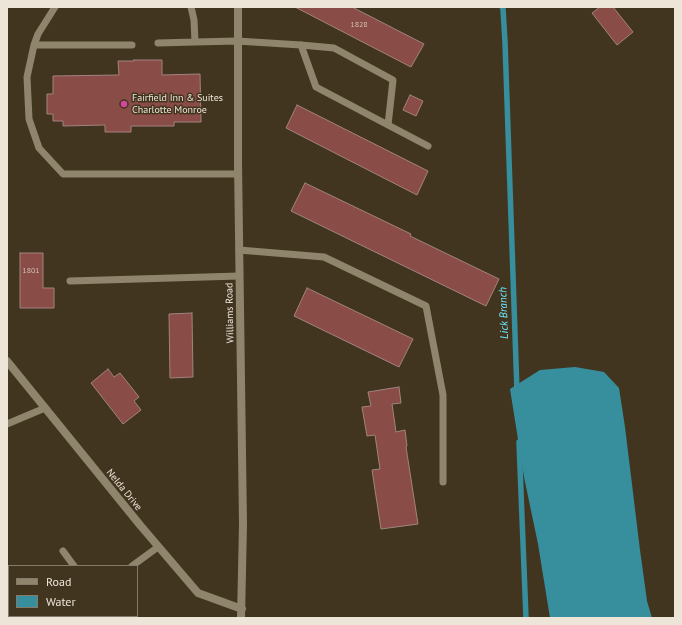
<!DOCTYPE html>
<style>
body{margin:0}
#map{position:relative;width:682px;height:625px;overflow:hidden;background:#423520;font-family:"PT Sans",sans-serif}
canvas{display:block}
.frame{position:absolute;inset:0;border:8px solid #ede5d8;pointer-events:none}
.legend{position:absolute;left:8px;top:565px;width:130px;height:52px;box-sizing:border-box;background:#423520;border:1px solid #867b6a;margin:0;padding:5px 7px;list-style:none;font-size:12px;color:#ede5d8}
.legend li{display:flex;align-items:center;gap:8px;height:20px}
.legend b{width:20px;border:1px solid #867b6a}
</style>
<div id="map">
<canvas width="682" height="625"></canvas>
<div class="frame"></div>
<ul class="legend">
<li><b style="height:5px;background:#8f856c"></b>Road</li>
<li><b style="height:11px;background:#378f9d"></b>Water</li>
</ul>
</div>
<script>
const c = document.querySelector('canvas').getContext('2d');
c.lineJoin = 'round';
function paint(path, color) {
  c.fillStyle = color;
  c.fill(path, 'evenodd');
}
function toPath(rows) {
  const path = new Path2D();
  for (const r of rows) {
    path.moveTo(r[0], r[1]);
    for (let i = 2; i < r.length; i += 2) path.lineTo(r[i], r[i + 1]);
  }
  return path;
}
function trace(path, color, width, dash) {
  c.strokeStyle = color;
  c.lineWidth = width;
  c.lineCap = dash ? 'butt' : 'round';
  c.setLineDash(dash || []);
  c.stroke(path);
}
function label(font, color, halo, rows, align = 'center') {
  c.font = font + ' "PT Sans",sans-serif';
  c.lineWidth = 3;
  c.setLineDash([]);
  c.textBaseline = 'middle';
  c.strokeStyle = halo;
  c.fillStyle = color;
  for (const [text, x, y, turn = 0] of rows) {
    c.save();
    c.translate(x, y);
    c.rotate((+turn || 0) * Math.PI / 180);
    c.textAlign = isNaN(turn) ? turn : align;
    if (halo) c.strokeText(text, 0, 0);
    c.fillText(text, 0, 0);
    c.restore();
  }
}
paint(toPath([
 [575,367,604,372,619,388,625,427,640,550,647,601,652,618,550,618,538,544,524,477,510,389,540,370]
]), '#378f9d');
trace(toPath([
 [502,7,503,9,505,42,517,392],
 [519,442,526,618]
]), '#378f9d', 5.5);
const building = toPath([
 [295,7,352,7,424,44,411,67,295,7],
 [600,7,613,7,633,32,617,45,592,13,600,7],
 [134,60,162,60,162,75,200,74,201,122,174,122,174,126,131,126,131,132,105,132,105,125,63,126,63,121,53,121,53,114,47,114,47,94,53,94,53,76,119,75,118,61,134,61,134,60],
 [410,95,423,101,416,116,403,110,410,95],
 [297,105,428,171,417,195,286,128,297,105],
 [305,183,411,234,410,236,499,279,486,306,291,211,305,183],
 [20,253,43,253,43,288,54,288,54,308,20,308,20,253],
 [307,288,413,339,399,367,294,316,307,288],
 [192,313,193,377,170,378,169,314,192,313],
 [108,369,114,377,120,373,139,397,134,401,141,410,123,424,91,383,108,369],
 [399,387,401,403,392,404,396,432,405,430,407,446,406,447,418,524,381,529,372,470,380,469,375,435,367,436,362,407,371,406,368,392,399,387]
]);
paint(building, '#8a4c46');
trace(building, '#a2837f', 1);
trace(toPath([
 [55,7,38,34,34,45,27,77,29,119,39,148,63,174,238,174],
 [191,7,194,20,195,42,237,41,301,45,334,48,393,80,388,125,316,87,301,45],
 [158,43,195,42],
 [34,45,132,45],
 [388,125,428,146],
 [239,250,324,257,426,306,443,395,443,482],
 [70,281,239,276],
 [7,424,45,408],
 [63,551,74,566],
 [132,566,158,547],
 [61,618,64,616]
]), '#8f856c', 7);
trace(toPath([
 [238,7,238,163,243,524,241,618],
 [7,361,140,525,198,593,242,609]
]), '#8f856c', 8);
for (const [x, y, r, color] of [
 [124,104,4,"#d1479c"]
]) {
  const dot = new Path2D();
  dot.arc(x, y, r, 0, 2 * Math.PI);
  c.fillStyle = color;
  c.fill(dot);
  trace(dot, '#423520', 1.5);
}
label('8px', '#d4bfb4', null, [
 ["1828",359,25],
 ["1801",31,271]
]);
label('10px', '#ede5d8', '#423520', [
 ["Fairfield Inn & Suites",132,98],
 ["Charlotte Monroe",132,110]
], 'left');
label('10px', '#ede5d8', '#423520', [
 ["Williams Road",230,313,-91],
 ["Nelda Drive",124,490,51]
]);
label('italic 11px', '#6ceaff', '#423520', [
 ["Lick Branch",504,313,-92]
]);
</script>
